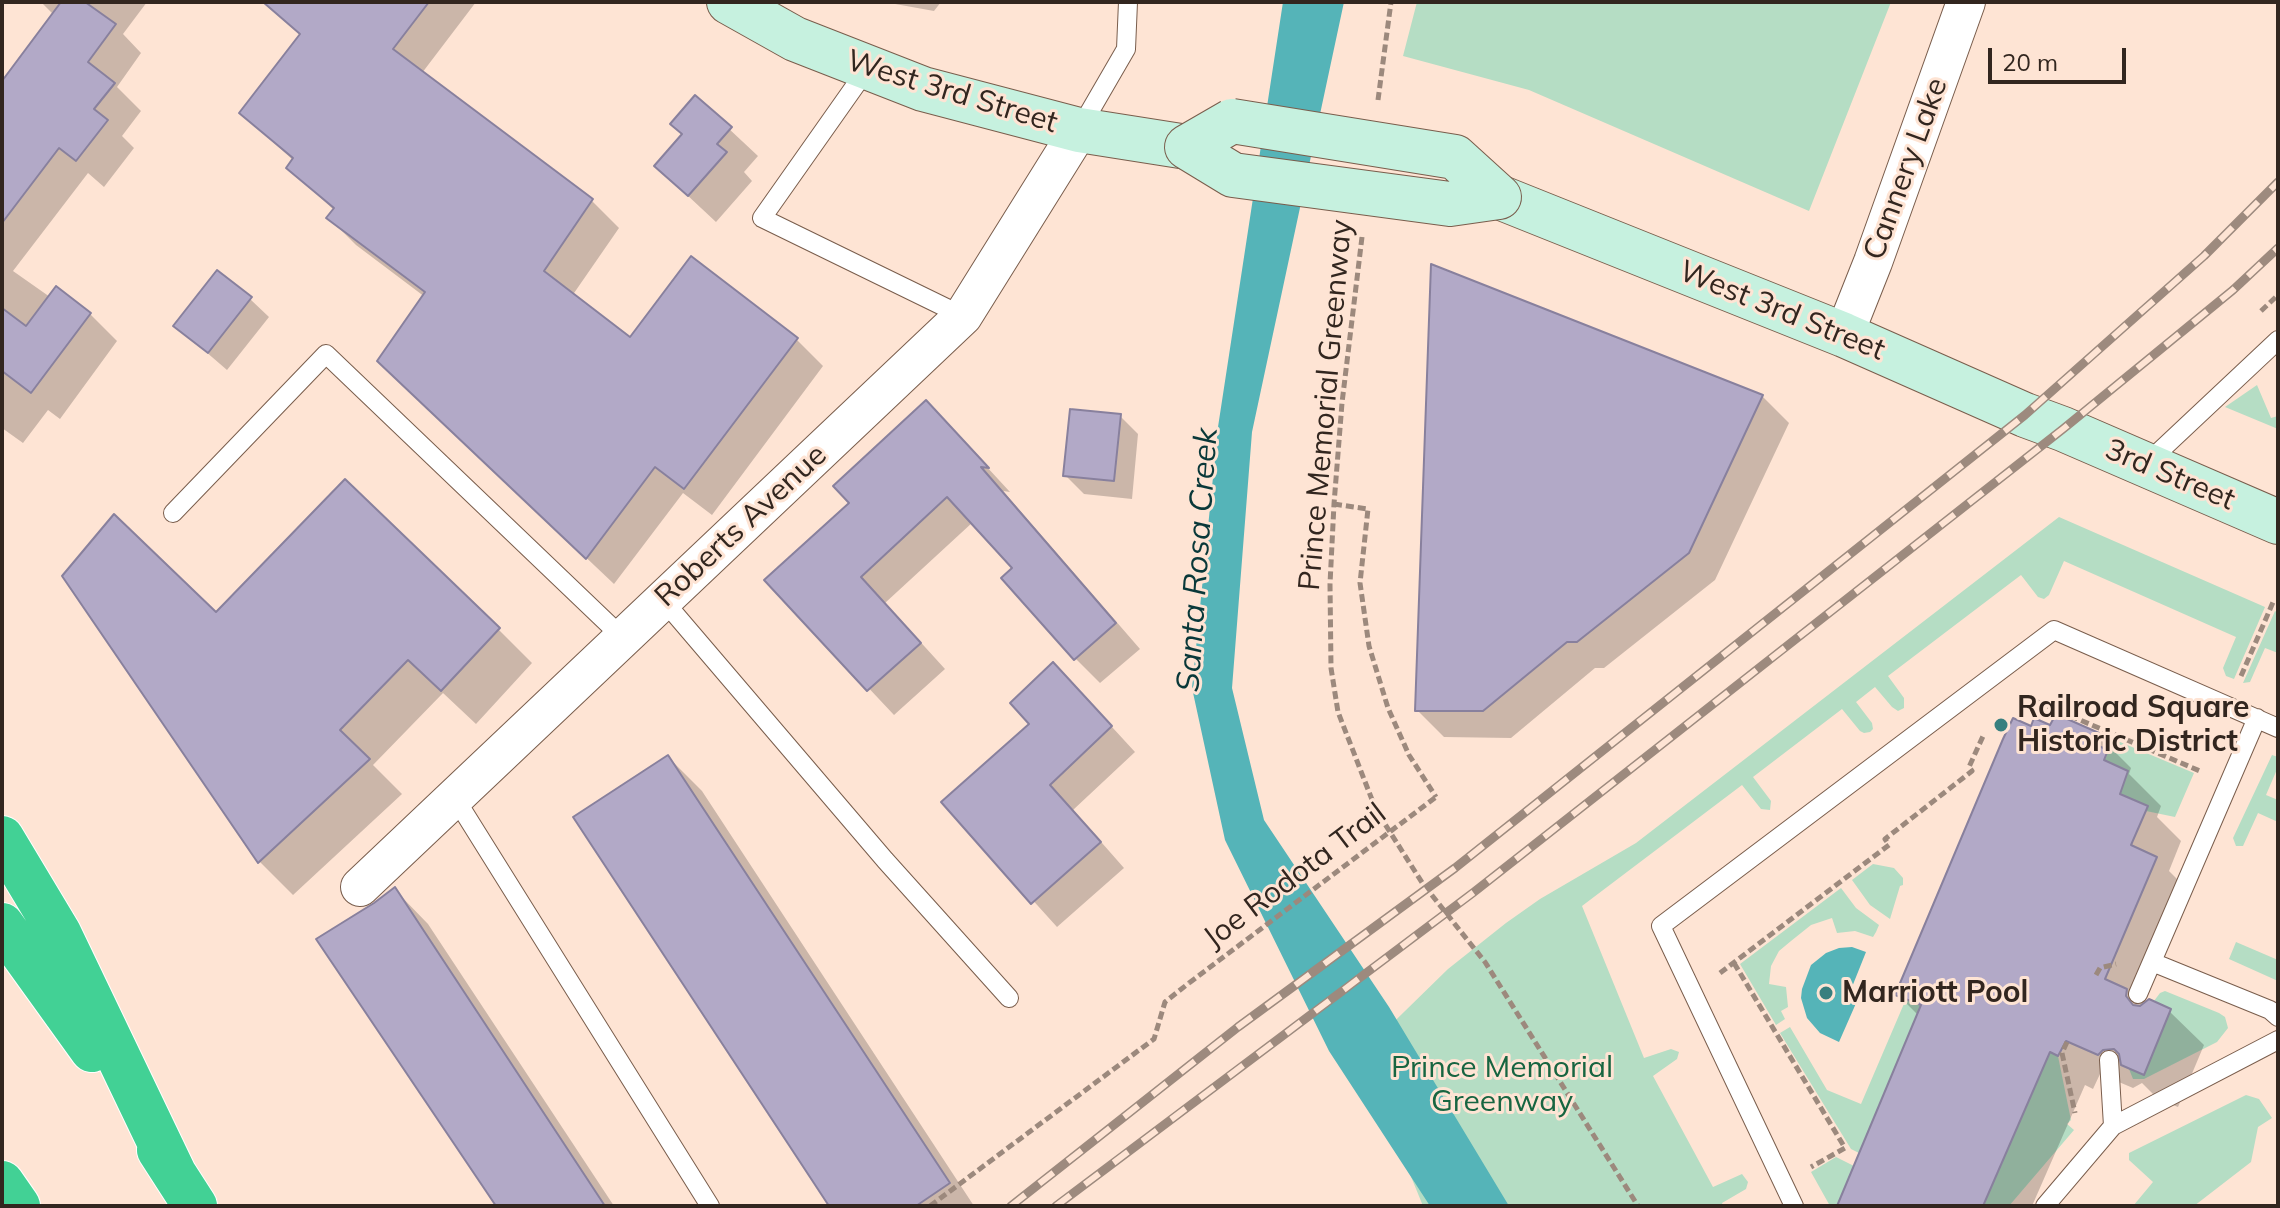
<!DOCTYPE html>
<style>
body{margin:0}
#map{position:relative;width:2280px;height:1208px;overflow:hidden;background:#fee4d4;font-family:Mulish,sans-serif}
canvas{display:block}
.frame{position:absolute;inset:0;border:4px solid #32261f;pointer-events:none}
.scale{position:absolute;left:1988px;top:48px;width:138px;height:36px;box-sizing:border-box;border:4px solid #32261f;border-top:0;padding-left:10px;font-size:24px;line-height:28px;white-space:nowrap;color:#32261f;-webkit-text-stroke:6px #fee4d4;paint-order:stroke}
</style>
<div id="map">
<canvas width="2280" height="1208"></canvas>
<div class="frame"></div>
<div class="scale">20 m</div>
</div>
<script>
const c = document.querySelector('canvas').getContext('2d');
c.lineJoin = 'round';
function paint(path, color) {
  c.fillStyle = color;
  c.fill(path, 'evenodd');
}
function toPath(rows) {
  const path = new Path2D();
  for (const r of rows) {
    path.moveTo(r[0], r[1]);
    for (let i = 2; i < r.length; i += 2) path.lineTo(r[i], r[i + 1]);
  }
  return path;
}
function trace(path, color, width, dash) {
  c.strokeStyle = color;
  c.lineWidth = width;
  c.lineCap = dash ? 'butt' : 'round';
  c.setLineDash(dash || []);
  c.stroke(path);
}
function label(font, color, halo, rows, align = 'center') {
  c.font = font + ' Mulish,sans-serif';
  c.lineWidth = 6;
  c.setLineDash([]);
  c.textBaseline = 'middle';
  c.strokeStyle = halo;
  c.fillStyle = color;
  for (const [text, x, y, turn = 0] of rows) {
    c.save();
    c.translate(x, y);
    c.rotate((+turn || 0) * Math.PI / 180);
    c.textAlign = isNaN(turn) ? turn : align;
    if (halo) c.strokeText(text, 0, 0);
    c.fillText(text, 0, 0);
    c.restore();
  }
}
paint(toPath([
 [1417,2,1891,2,1809,211,1529,90,1403,56],
 [2257,385,2271,418,2278,416,2278,429,2225,407],
 [2059,517,2265,607,2234,679,2226,676,2223,668,2236,637,2064,561,2049,595,2044,599,2038,597,2021,575,1888,676,1904,698,1904,708,1898,711,1892,707,1875,687,1856,702,1872,723,1873,729,1870,732,1864,733,1860,731,1842,709,1753,777,1771,801,1770,810,1761,809,1742,785,1582,906,1644,1058,1671,1049,1679,1052,1677,1059,1653,1076,1713,1187,1742,1174,1748,1182,1746,1189,1722,1203,1723,1206,1423,1206,1361,1054,1448,969,1506,923,1540,899,1636,843],
 [2275,611,2278,613,2278,653,2265,648,2250,682,2243,683],
 [2113,739,2194,773,2175,817,2146,811,2148,806,2120,794,2128,771,2104,760],
 [2272,755,2278,757,2278,767,2266,795,2278,800,2278,822,2258,813,2243,846,2236,846,2233,838],
 [1873,864,1894,868,1903,878,1903,885,1900,886,1890,919,1870,905,1852,880],
 [1841,888,1856,908,1879,925,1876,932,1873,937,1855,931,1837,933,1832,918,1811,925,1791,941,1779,951,1771,966,1769,984,1786,987,1788,1007,1781,1011,1785,1019,1776,1025,1740,964],
 [2236,942,2278,960,2278,981,2229,959],
 [2165,991,2219,1013,2225,1017,2228,1028,2217,1042,2144,1079,2133,1079,2129,1069,2144,1074,2170,1009,2154,1001,2160,993],
 [1906,999,1921,1006,1859,1153,1851,1149,1780,1033,1790,1027,1827,1090,1861,1104],
 [2050,1052,2058,1056,2071,1120,2067,1124,2074,1130,2009,1206,1983,1206],
 [2246,1095,2259,1099,2272,1118,2258,1127,2251,1162,2194,1206,2133,1206,2153,1182,2129,1160,2129,1153],
 [1836,1157,1854,1166,1839,1201,1850,1206,1830,1206,1811,1172]
]), '#b5ddc4');
paint(toPath([
 [1283,2,1344,2,1252,432,1232,688,1264,820,1389,1007,1509,1206,1430,1206,1329,1051,1225,840,1192,688,1218,427],
 [1852,947,1866,952,1848,997,1857,1001,1839,1042,1820,1033,1807,1018,1801,998,1802,989,1811,965,1826,953,1839,948]
]), '#55b4b8');
paint(toPath([
 [41,2,147,2,123,34,141,53,117,87,141,111,122,136,134,148,104,187,88,173,13,271,50,297,90,314,117,341,60,419,48,410,23,443,2,428,2,100,54,15],
 [285,2,476,2,422,73,592,201,619,228,572,296,630,340,796,339,823,366,712,515,683,493,614,584,407,388,425,297,356,245,329,218,335,211,288,168,294,161,241,113,302,36,277,11],
 [884,2,941,2,934,11],
 [696,98,758,156,744,172,752,181,716,222,656,166,684,135],
 [250,299,269,317,227,370,176,326],
 [1762,396,1789,423,1715,580,1604,668,1595,668,1511,738,1444,737,1417,710],
 [1120,416,1138,434,1132,499,1084,494,1065,475],
 [951,428,1010,492,1003,491,1140,649,1100,683,1075,658,1015,568,973,522,885,603,945,669,894,715,767,580],
 [64,576,216,614,498,629,532,663,476,724,443,693,373,765,402,794,293,895,260,862],
 [1078,690,1135,752,1073,810,1124,868,1057,927,944,802],
 [2051,728,2097,734,2131,768,2129,774,2161,806,2157,817,2181,841,2169,871,2190,892,2141,1008,2169,1011,2204,1045,2178,1107,2158,1099,2142,1083,2133,1088,2100,1074,2093,1089,2085,1085,2032,1206,1846,1206,1919,1016,1897,994,2032,729],
 [668,757,702,791,974,1206,831,1206],
 [395,890,428,924,614,1206,498,1206]
]), '#0003');
const building = toPath([
 [61,2,85,2,116,24,88,62,115,83,94,109,108,120,76,161,59,148,2,223,2,81,61,2],
 [263,2,429,2,393,49,593,199,544,271,630,337,691,256,798,338,684,489,655,467,586,559,377,361,425,292,326,218,334,208,286,168,293,158,239,113,300,34,263,2],
 [695,95,732,127,717,144,727,152,688,196,654,166,682,134,670,124,695,95],
 [1431,264,1763,395,1689,553,1577,642,1567,642,1483,711,1415,711,1431,264],
 [217,270,252,297,208,353,173,326,217,270],
 [56,286,91,313,31,393,2,371,2,308,26,326,56,286],
 [926,400,989,468,981,467,1116,623,1074,660,1001,578,1012,568,947,497,861,577,921,643,867,691,764,580,849,503,833,486,926,400],
 [1070,409,1121,414,1114,481,1063,476,1070,409],
 [345,479,500,628,441,691,408,660,340,730,370,759,258,863,62,576,114,514,216,612,345,479],
 [1053,662,1112,726,1050,785,1101,842,1031,904,941,802,1029,724,1010,703,1053,662],
 [2056,714,2099,733,2094,744,2108,750,2104,760,2128,771,2120,794,2148,806,2131,845,2157,857,2105,979,2127,989,2126,996,2133,1005,2140,1006,2149,999,2171,1009,2144,1075,2121,1065,2119,1054,2114,1049,2103,1050,2098,1055,2066,1041,2058,1056,2050,1052,1983,1206,1837,1206,1921,1005,1895,995,2003,739,2013,718,2031,726,2034,718,2050,725,2056,714],
 [668,755,950,1183,916,1206,829,1206,573,817,668,755],
 [395,887,605,1206,496,1206,316,939,374,903,395,887]
]);
paint(building, '#b2a9c7');
trace(building, '#88809d', 2);
const lane = toPath([
 [867,69,762,218,963,316],
 [1079,130,1126,49,1128,2],
 [2146,464,2278,340],
 [173,513,326,354,623,638],
 [663,600,885,860,1009,998],
 [455,798,710,1206],
 [2152,962,2270,1010,2278,1017],
 [2138,994,2257,718],
 [2109,1060,2113,1126],
 [1794,1206,1661,926,2054,630,2278,728],
 [2045,1206,2113,1126,2278,1040]
]);
const street = toPath([
 [1844,335,1873,262,1966,2],
 [360,887,963,316,1079,130]
]);
const secondary = toPath([
 [729,2,795,39,923,89,1079,130,1187,147],
 [1499,197,1844,335,2025,415,2063,429,2278,522]
]);
const highway = toPath([
 [2,838,59,933,174,1173],
 [2,925,92,1050],
 [159,1150,195,1206],
 [2,1183,18,1206]
]);
trace(lane, '#795d4c', 20);
trace(street, '#795d4c', 40);
trace(secondary, '#795d4c', 46);
trace(highway, '#fff', 46);
trace(toPath([
 [1378,100,1391,2],
 [1362,237,1342,403,1334,504,1330,584,1331,668,1338,712,1376,810,1423,884,1485,962,1638,1206],
 [2261,311,2278,295],
 [1334,504,1368,509,1360,583,1369,646,1388,708,1409,755,1436,797],
 [2241,676,2274,600],
 [2026,697,2200,771],
 [1734,963,1845,1148,1811,1167],
 [1720,973,1889,845,1885,839,1972,771,1969,767,1984,734],
 [2096,975,2100,968,2116,964],
 [2067,1042,2062,1053,2075,1113],
 [930,1206,1154,1039,1165,1002,1189,983]
]), '#9c897d', 5, [8, 4]);
trace(lane, '#fff', 18);
trace(street, '#fff', 38);
trace(secondary, '#c6f1df', 44);
trace(highway, '#42d195', 44);
const rail = toPath([
 [1011,1206,1238,1027,1455,868,2025,415,2204,256,2278,182],
 [1056,1206,1474,892,2063,429,2233,290,2278,248]
]);
trace(rail, '#9d8a7e', 9);
trace(rail, '#fee4d4', 6, [18]);
const secondaryBridge = toPath([
 [1232,121,1455,157,1499,197,1450,204,1233,175,1187,147,1232,121]
]);
trace(secondaryBridge, '#795d4c', 46, []);
trace(toPath([
 [1189,983,1436,797]
]), '#9c897d', 5, [8, 4]);
trace(secondaryBridge, '#c6f1df', 44);
for (const [x, y, r, color] of [
 [2001,725,8,"#377f7f"],
 [1826,993,8,"#377f7f"]
]) {
  const dot = new Path2D();
  dot.arc(x, y, r, 0, 2 * Math.PI);
  c.fillStyle = color;
  c.fill(dot);
  trace(dot, '#fee4d4', 3);
}
label('30px', '#32261f', '#fee4d4', [
 ["West 3rd Street",952,92,17],
 ["Cannery Lake",1906,169,-70],
 ["West 3rd Street",1782,311,22],
 ["Prince Memorial Greenway",1326,405,-85],
 ["3rd Street",2170,475,23],
 ["Roberts Avenue",741,526,-43],
 ["Joe Rodota Trail",1295,876,-37]
]);
label('bold 30px', '#32261f', '#fee4d4', [
 ["Railroad Square",2017,708],
 ["Historic District",2017,742],
 ["Marriott Pool",1842,993]
], 'left');
label('30px', '#176541', '#fee4d4', [
 ["Prince Memorial",1502,1068],
 ["Greenway",1502,1102]
]);
label('italic 32px', '#093839', '#fee4d4', [
 ["Santa Rosa Creek",1198,560,-86]
]);
</script>
